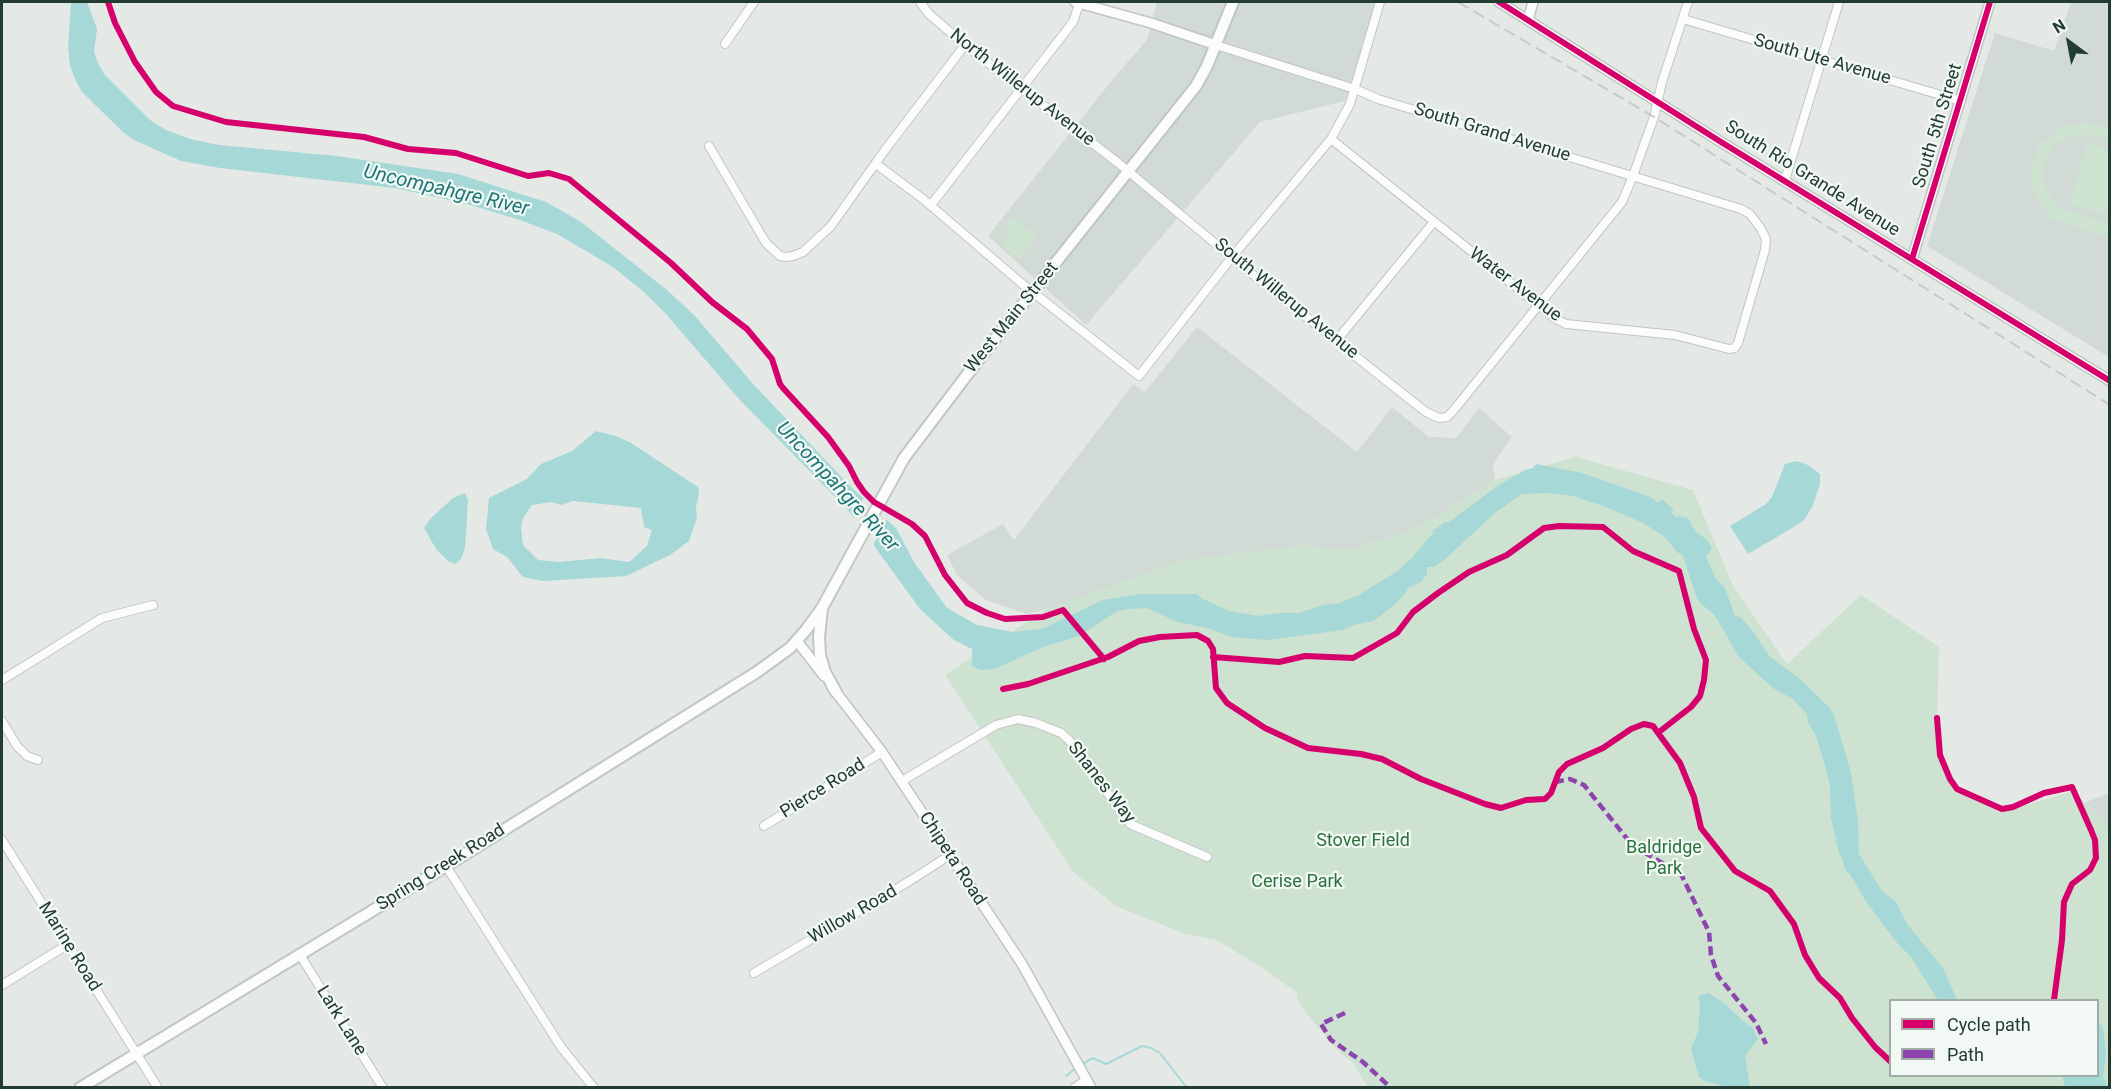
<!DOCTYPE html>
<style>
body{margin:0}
#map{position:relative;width:2111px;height:1089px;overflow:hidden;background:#e4e9e6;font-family:Roboto,sans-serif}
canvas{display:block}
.frame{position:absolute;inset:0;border:3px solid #223c31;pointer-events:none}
.legend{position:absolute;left:1889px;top:999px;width:210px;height:78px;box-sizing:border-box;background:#f2f8f4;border:2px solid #9fada6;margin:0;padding:8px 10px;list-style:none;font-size:18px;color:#223c31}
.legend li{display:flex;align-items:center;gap:12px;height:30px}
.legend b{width:30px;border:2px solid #9fada6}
.north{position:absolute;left:2039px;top:12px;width:60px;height:60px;-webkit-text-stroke:4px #f2f8f4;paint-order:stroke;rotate:328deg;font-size:16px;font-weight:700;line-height:24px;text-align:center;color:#223c31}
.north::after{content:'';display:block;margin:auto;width:21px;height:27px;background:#223c31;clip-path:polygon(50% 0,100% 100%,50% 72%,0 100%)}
</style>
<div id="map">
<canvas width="2111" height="1089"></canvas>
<div class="frame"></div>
<ul class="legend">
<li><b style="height:8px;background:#d6006c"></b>Cycle path</li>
<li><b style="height:8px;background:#8e44ad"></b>Path</li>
</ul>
<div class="north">N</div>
</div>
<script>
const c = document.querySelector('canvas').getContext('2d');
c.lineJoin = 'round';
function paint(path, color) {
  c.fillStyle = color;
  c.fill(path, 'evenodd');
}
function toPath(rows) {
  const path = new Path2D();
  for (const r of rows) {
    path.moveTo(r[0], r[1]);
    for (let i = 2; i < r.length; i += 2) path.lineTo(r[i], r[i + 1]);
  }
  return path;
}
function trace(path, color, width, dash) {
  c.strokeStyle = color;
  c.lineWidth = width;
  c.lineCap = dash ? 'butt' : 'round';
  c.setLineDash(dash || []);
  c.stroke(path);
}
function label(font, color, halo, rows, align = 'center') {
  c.font = font + ' Roboto,sans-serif';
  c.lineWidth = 4.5;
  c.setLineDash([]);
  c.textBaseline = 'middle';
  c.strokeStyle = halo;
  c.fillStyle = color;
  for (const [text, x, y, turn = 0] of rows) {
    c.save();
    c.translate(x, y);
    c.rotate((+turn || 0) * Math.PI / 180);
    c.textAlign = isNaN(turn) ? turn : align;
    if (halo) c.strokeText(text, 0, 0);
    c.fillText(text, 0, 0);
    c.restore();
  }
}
paint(toPath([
 [1157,2,1380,2,1345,101,1260,122,1086,325,988,236,1117,74,1147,40],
 [2071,2,2109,2,2109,357,1927,246,1995,33,2054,51],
 [1197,327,1357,452,1392,407,1429,437,1456,438,1479,408,1512,437,1493,464,1495,480,1415,529,1347,551,1299,545,1027,614,986,600,957,575,947,555,1003,524,1014,540,1133,384,1145,392],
 [2109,793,2109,827,2084,803]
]), '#d1dad5');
paint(toPath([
 [2083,122,2109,128,2109,140,2083,134,2063,139,2053,147,2046,157,2043,170,2044,183,2049,194,2059,207,2109,224,2109,237,2048,218,2049,213,2038,200,2032,186,2031,169,2039,145,2058,128],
 [2087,142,2109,149,2109,216,2069,204],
 [1013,216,1037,236,1019,259,1001,244,1011,232,1004,227],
 [1576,457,1693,490,1733,586,1787,664,1861,595,1939,647,1937,718,1940,755,1959,790,2011,810,2073,791,2109,827,2109,1087,1368,1087,1350,1059,1342,1055,1310,1018,1296,997,1298,993,1259,966,1217,940,1183,933,1118,907,1074,873,945,675,1047,609,1180,561,1300,545,1347,551,1415,529,1495,480],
 [1890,1000,2098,1000,2098,1076,1890,1076]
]), '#cde2d0');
paint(toPath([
 [71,2,87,2,97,29,94,51,97,61,104,74,150,120,166,130,190,139,219,145,337,156,458,174,546,202,581,222,667,290,695,316,754,385,851,487,896,528,914,562,947,608,977,625,1013,632,1042,629,1103,600,1141,594,1197,594,1203,599,1229,611,1258,616,1279,613,1299,613,1323,605,1340,603,1359,595,1399,570,1412,558,1432,534,1436,533,1432,532,1445,522,1449,522,1496,487,1525,470,1533,468,1536,464,1582,473,1653,498,1658,503,1662,499,1674,510,1671,512,1677,518,1677,516,1688,518,1695,531,1708,541,1712,549,1706,557,1716,579,1725,588,1735,616,1740,617,1752,630,1770,657,1799,678,1830,708,1835,718,1851,773,1858,822,1859,854,1882,891,1896,902,1907,924,1943,968,1957,1000,1938,1000,1911,957,1898,944,1865,900,1850,874,1845,870,1843,860,1839,853,1831,818,1830,786,1825,765,1816,736,1808,722,1807,714,1793,699,1773,688,1739,657,1714,614,1700,603,1696,596,1683,555,1677,552,1665,537,1643,523,1606,507,1573,496,1550,493,1522,494,1496,512,1444,560,1434,567,1427,567,1427,574,1421,582,1407,588,1406,592,1394,605,1374,621,1353,625,1343,630,1267,640,1231,637,1208,628,1177,622,1148,608,1128,609,1117,611,1079,636,1046,646,994,669,980,670,972,666,972,649,954,640,920,609,848,510,739,399,666,314,645,293,613,267,557,234,520,220,467,204,395,188,220,168,181,161,134,140,124,133,82,92,74,77,70,65,68,48],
 [596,431,616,436,631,443,698,487,699,494,696,506,697,518,689,541,670,555,626,576,543,581,523,577,507,557,493,549,486,529,489,498,527,479,541,464,572,451],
 [573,501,641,508,644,527,652,530,647,546,629,562,601,558,559,562,538,560,523,545,521,528,523,518,532,505,551,502,561,505],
 [1797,461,1808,465,1820,474,1820,484,1812,507,1804,520,1797,525,1748,554,1730,526,1766,504,1772,497,1785,464],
 [465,493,468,500,465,548,461,559,455,564,448,561,436,549,424,528,431,518,453,498],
 [1708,993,1724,1003,1744,1022,1753,1028,1758,1039,1745,1056,1750,1087,1727,1087,1705,1081,1699,1077,1691,1048,1698,1033,1700,1005,1698,996],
 [2098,1022,2103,1028,2106,1053,2103,1077,2108,1087,2065,1087,2062,1076,2098,1076]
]), '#a5d8d7');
paint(toPath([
 [865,495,888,517,872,547,852,520]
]), '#e4e9e6');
trace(toPath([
 [1082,1064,1093,1058,1106,1064,1142,1046,1151,1048,1160,1053,1187,1088],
 [1066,1076,1077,1067]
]), '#a5d8d7', 2);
const minor = toPath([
 [920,2,929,14,965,45,1117,162,1246,269,1398,390,1426,412,1439,418,1447,417,1453,411,1622,202,1633,176,1654,117,1662,82,1688,2],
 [1683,19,1961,101],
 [725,44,754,2],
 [1216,45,1355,89,1378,99,1741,209,1750,214,1761,229,1766,239,1765,250,1738,343,1735,348,1729,349,1675,335,1566,324,1556,319,1331,139],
 [709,146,766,243,780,256,786,257,793,256,803,252,831,226,885,150,965,45],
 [876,164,923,199,1020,282,1139,376,1232,257,1331,139,1350,104,1380,2],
 [1785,180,1839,2],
 [931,205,1073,22,1080,2],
 [1337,340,1433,223],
 [2,680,102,618,153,605],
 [2,721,17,746,27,756,38,760],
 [902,781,996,725,1018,719,1036,723,1061,733,1069,740,1130,824,1207,857],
 [764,826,882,752],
 [2,840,158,1088],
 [446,866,561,1047,594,1088],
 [300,955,383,1088],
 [754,973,908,882,950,855],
 [2,985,67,945],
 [1074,1088,1086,1080]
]);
const tertiary = toPath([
 [1075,2,1151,23,1216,45],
 [1499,2,1721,142,2110,381],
 [1528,20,1533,2],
 [1912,259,1990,2],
 [797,641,824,676],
 [832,687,882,752,1022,964,1091,1088]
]);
const secondary = toPath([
 [822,609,819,637,820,655,825,672,836,692],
 [80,1088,446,866,757,672,790,648,806,630,822,608,904,458,976,363,1196,86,1207,66,1233,2]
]);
trace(minor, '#c1c6c3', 10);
trace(tertiary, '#c1c6c3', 12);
trace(secondary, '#bfc7c3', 14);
trace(minor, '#fbfcfb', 8);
trace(tertiary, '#fbfcfb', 9);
trace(secondary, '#fbfcfb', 10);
trace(toPath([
 [1458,2,1654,117,2110,405]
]), '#c7cac9', 2, [12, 6]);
trace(toPath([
 [1555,782,1570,779,1584,785,1632,845,1681,874,1709,932,1711,955,1718,976,1756,1023,1766,1044],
 [1345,1013,1321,1024,1331,1040,1363,1062,1391,1088]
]), '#8e44ad', 4.5, [9, 4.5]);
trace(toPath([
 [108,2,115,23,135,62,156,92,173,106,226,122,364,137,408,149,456,153,528,176,549,173,569,179,671,263,712,302,747,329,772,359,780,384,783,388,828,437,849,466,857,482,864,492,874,502,912,524,925,536,945,575,967,603,987,613,1005,619,1043,617,1063,610,1104,659],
 [1499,2,1721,142,2110,381],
 [1912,259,1990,2],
 [1213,657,1279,662,1305,656,1353,658,1397,633,1413,612,1438,593,1469,572,1507,555,1544,528,1559,526,1603,527,1633,551,1679,571,1694,629,1706,660,1704,680,1700,696,1691,707,1659,732],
 [1003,689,1028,684,1108,657,1139,641,1160,637,1197,635,1208,641,1213,649,1216,688,1227,703,1265,728,1308,748,1361,754,1382,759,1421,779,1485,804,1501,808,1526,800,1545,799,1551,793,1559,772,1567,764,1603,748,1631,729,1644,724,1653,726,1680,763,1694,797,1701,828,1735,871,1770,891,1794,924,1805,955,1819,978,1840,998,1852,1018,1875,1047,1890,1061],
 [1937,718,1940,755,1950,779,1957,789,2002,809,2013,807,2044,793,2072,787,2091,830,2095,840,2096,858,2090,870,2072,884,2064,902,2062,940,2054,1000]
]), '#d6006c', 6);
label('18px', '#223c31', '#f2f8f4', [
 ["South Ute Avenue",1822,60,16],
 ["North Willerup Avenue",1022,88,38],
 ["South 5th Street",1938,126,-73],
 ["South Grand Avenue",1492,133,17],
 ["South Rio Grande Avenue",1812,179,32],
 ["Water Avenue",1515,285,37],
 ["South Willerup Avenue",1286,299,39],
 ["West Main Street",1012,318,-51],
 ["Shanes Way",1101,783,52],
 ["Pierce Road",823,789,-32],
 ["Chipeta Road",952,859,57],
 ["Spring Creek Road",441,868,-32],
 ["Willow Road",853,915,-30],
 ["Marine Road",69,947,58],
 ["Lark Lane",341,1021,58]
]);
label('18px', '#2c723d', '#f2f8f4', [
 ["Stover Field",1363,841],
 ["Baldridge",1664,848],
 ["Park",1664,869],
 ["Cerise Park",1297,882]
]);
label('italic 20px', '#1d7677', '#f2f8f4', [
 ["Uncompahgre River",446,191,13],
 ["Uncompahgre River",837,487,47]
]);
</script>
